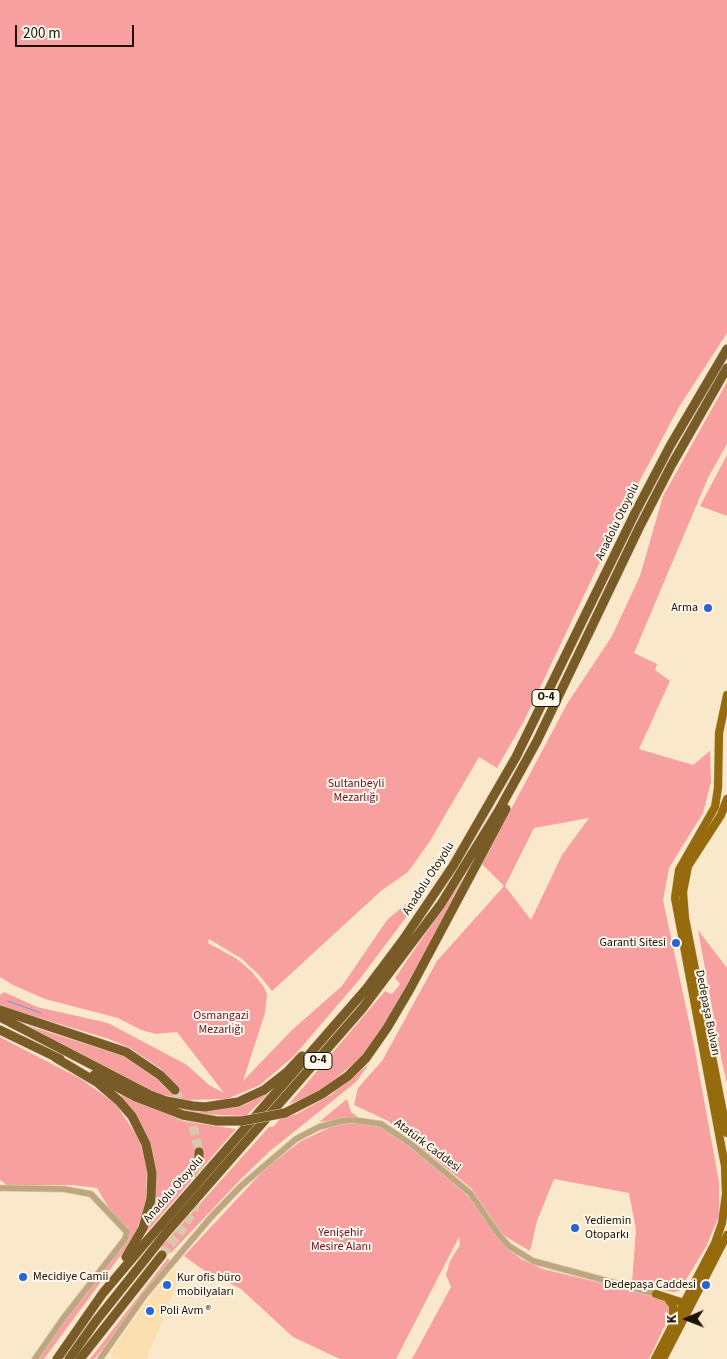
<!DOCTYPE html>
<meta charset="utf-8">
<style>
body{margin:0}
#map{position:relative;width:727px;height:1359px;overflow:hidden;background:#fae8ca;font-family:"Source Sans 3",sans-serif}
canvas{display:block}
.north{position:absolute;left:662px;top:1294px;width:50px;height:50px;-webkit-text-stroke:4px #fdf7ed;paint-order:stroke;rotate:269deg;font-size:14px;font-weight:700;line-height:20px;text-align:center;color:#1e1302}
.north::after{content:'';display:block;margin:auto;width:18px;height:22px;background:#1e1302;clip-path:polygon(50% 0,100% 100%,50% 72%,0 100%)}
.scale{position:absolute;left:15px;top:25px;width:119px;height:22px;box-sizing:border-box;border:2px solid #1e1302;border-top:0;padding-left:6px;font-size:15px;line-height:18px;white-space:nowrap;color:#1e1302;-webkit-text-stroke:4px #fdf7ed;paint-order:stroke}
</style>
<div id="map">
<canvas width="727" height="1359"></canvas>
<div class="north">K</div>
<div class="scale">200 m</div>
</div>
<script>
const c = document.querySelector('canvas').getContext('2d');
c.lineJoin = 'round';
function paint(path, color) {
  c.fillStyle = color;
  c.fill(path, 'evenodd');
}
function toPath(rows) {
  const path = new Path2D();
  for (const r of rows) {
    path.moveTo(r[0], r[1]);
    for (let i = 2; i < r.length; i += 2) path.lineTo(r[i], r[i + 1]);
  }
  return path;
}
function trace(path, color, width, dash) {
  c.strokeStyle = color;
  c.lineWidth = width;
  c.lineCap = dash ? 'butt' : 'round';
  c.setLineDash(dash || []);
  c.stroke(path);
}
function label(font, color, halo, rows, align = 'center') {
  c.font = font + ' "Source Sans 3",sans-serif';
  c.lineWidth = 4;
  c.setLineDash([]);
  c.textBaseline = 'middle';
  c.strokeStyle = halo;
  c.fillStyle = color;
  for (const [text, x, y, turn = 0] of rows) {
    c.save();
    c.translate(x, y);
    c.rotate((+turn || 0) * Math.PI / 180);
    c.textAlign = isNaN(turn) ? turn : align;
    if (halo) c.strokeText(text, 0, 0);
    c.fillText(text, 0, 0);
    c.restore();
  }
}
paint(toPath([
 [173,1270,181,1274,147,1359,114,1359,110,1353,146,1302]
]), '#fbdfb1');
paint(toPath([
 [0,0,727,0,727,333,679,407,630,499,524,721,497,768,479,757,430,841,408,872,382,890,272,991,259,975,242,959,209,939,208,943,237,959,252,972,264,987,267,995,265,1013,243,1081,292,1030,342,986,387,920,434,880,359,980,294,1056,260,1085,227,1099,187,1100,156,1093,26,1025,123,1056,154,1076,170,1092,177,1087,161,1069,130,1048,109,1039,0,1006,0,995,4,992,37,1007,108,1023,187,1065,209,1085,224,1093,177,1032,156,1034,141,1030,118,1018,45,999,13,985,0,977],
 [727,382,727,444,708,478,634,653,657,664,655,670,670,681,639,749,693,765,710,751,711,782,703,813,669,868,663,900,694,1045,719,1182,719,1216,706,1247,679,1291,673,1292,632,1283,636,1229,629,1193,554,1179,537,1221,530,1251,503,1235,471,1188,388,1121,354,1105,358,1088,382,1061,437,961,504,886,482,864,567,704,612,636,640,576,663,496],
 [589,818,562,855,531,920,505,886,534,828],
 [727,455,727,516,700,506],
 [469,870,392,1015,361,1058,322,1089,310,1096,289,1104,385,991,391,994,393,993,400,984,395,978],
 [698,930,727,968,727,1083,722,1062],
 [0,1037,81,1079,116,1104,139,1139,147,1166,146,1204,134,1237,44,1359,39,1359,57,1332,130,1234,128,1228,113,1215,97,1188,72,1185,7,1185,0,1180],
 [369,1064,356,1082,270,1151,242,1178,171,1253,161,1247,269,1127,273,1127,280,1119,297,1114,332,1094],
 [270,1092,246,1116,200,1114,176,1109,201,1112,219,1110,244,1105],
 [120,1094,183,1121,236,1129,145,1234,155,1196,155,1165],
 [347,1099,351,1112,358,1117,319,1122],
 [357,1123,384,1128,423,1156,459,1187,475,1204,500,1241,521,1259,543,1269,642,1293,660,1298,669,1304,671,1311,668,1319,649,1359,412,1359,451,1287,446,1275,450,1261,460,1245,459,1237,396,1359,340,1359,293,1337,241,1289,202,1269,184,1256,265,1169,301,1141,335,1125],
 [168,1258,170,1261,107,1344,94,1359,90,1359]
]), '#f8a09f');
trace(toPath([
 [8,1001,41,1013]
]), '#6697e7', 1);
trace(toPath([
 [175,1090,193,1125,199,1152],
 [162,1255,181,1231,193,1211,199,1192,199,1159]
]), '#d9c8ac', 9, [9, 4.5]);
const tertiary = toPath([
 [0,1188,64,1189,91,1194,127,1232,125,1239,62,1320,35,1359],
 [100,1359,145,1295,212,1216,241,1186,296,1139,319,1127,341,1121,353,1120,381,1124,411,1144,470,1193,499,1235,509,1246,533,1261,656,1294]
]);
const primary = toPath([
 [727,799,721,815,688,866,683,892,685,918,727,1133],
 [656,1294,687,1304],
 [668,1299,673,1306,673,1320],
 [655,1359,715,1243,722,1223,726,1194,725,1166,675,898,679,870,715,807,718,788,719,733,727,695],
 [663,1359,727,1235]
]);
const motorway = toPath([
 [0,1010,126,1052,160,1075,175,1090],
 [0,1017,150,1095,166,1101,193,1106,205,1107,238,1102,264,1090,287,1072,302,1056],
 [0,1030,60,1059],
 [56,1058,98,1083,119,1101,132,1116,146,1144,152,1173,151,1199,143,1228,126,1257],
 [94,1075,136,1097,183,1115,217,1121,242,1121],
 [285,1113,322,1094,348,1076,366,1058,387,1028,410,989,506,809],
 [199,1152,199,1159],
 [57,1359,103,1293,146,1242,367,988,403,940,453,866,516,757,635,513,670,446,727,349],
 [69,1359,96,1321,166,1233,362,1009,441,904,499,810,537,741,639,528,671,466,727,368],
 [80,1359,162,1255]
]);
trace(tertiary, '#d7c6aa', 7);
trace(primary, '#d7c6aa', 9);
trace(motorway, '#d7c6aa', 10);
trace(tertiary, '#bda680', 5.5);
trace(primary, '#956b0e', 8);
trace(motorway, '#785b27', 9);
const motorwayBridge = toPath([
 [242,1121,285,1113]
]);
trace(motorwayBridge, '#d7c6aa', 10, []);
trace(motorwayBridge, '#785b27', 9);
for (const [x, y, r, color] of [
 [708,608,5,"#2566d3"],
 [676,943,5,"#2566d3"],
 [575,1228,5,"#2566d3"],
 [23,1277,5,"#2566d3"],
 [167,1285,5,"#2566d3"],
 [706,1285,5,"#2566d3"],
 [150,1311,5,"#2566d3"]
]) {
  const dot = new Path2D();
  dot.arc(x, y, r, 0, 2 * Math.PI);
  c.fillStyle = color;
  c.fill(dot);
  trace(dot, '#fdf7ed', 2);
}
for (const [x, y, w] of [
 [546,698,28],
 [318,1061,28]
]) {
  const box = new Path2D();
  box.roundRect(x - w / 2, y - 8.5, w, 17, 4);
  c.fillStyle = '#fdf7ed';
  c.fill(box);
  trace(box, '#1e1302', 1);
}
label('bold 11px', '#1e1302', null, [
 ["O-4",546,698],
 ["O-4",318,1061]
]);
label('12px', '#1e1302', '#fdf7ed', [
 ["Anadolu Otoyolu",618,522,-64],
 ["Anadolu Otoyolu",429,879,-57],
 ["Dedepaşa Bulvarı",707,1013,79],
 ["Atatürk Caddesi",427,1146,37],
 ["Anadolu Otoyolu",174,1190,-49]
]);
label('12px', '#1e1302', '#fdf7ed', [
 ["Arma",698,608,"right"],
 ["Garanti Sitesi",666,943,"right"],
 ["Yediemin",585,1221],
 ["Otoparkı",585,1235],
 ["Mecidiye Camii",33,1277],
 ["Kur ofis büro",177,1278],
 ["mobilyaları",177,1292],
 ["Dedepaşa Caddesi",696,1285,"right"],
 ["Poli Avm ®",160,1311]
], 'left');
label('12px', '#6f0e1d', '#fdf7ed', [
 ["Sultanbeyli",356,784],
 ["Mezarlığı",356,798],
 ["Osmangazi",221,1016],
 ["Mezarlığı",221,1030],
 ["Yenişehir",341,1233],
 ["Mesire Alanı",341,1247]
]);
</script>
